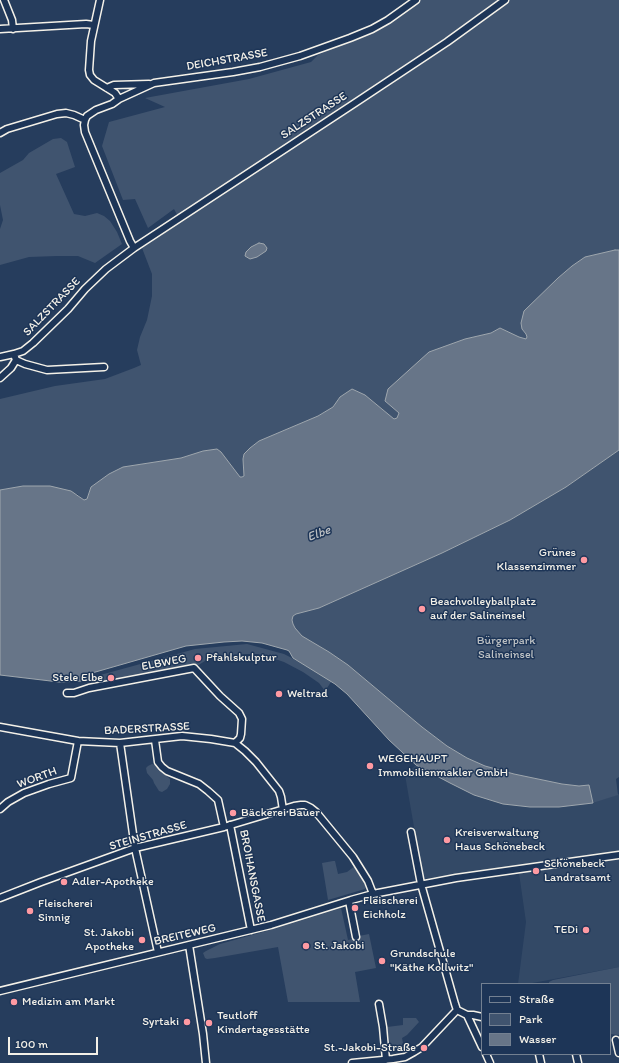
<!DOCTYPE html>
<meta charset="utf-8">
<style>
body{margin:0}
#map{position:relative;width:619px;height:1063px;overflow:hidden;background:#263d5d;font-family:Itim,sans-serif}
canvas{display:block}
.legend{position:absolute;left:481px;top:983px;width:130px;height:72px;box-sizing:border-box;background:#1d3557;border:1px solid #738091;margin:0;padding:5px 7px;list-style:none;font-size:12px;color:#f4f1e8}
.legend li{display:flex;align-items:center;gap:8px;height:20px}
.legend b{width:20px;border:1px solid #738091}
.scale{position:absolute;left:8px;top:1037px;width:90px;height:18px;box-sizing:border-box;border:2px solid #f4f1e8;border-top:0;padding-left:5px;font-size:12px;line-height:14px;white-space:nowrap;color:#f4f1e8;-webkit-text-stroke:3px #1d3557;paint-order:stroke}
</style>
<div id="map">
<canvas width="619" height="1063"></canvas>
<ul class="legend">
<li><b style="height:5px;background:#1d3557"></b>Straße</li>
<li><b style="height:11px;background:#40546f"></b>Park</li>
<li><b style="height:11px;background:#677588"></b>Wasser</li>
</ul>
<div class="scale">100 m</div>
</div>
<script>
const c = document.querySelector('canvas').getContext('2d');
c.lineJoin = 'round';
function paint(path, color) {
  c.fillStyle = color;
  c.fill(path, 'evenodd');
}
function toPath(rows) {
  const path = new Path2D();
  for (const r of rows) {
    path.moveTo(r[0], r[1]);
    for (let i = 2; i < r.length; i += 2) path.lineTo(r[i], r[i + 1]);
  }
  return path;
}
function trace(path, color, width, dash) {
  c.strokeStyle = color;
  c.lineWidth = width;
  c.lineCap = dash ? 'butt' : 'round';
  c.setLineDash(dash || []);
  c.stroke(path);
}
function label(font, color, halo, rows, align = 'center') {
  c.font = font + ' Itim,sans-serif';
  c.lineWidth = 3;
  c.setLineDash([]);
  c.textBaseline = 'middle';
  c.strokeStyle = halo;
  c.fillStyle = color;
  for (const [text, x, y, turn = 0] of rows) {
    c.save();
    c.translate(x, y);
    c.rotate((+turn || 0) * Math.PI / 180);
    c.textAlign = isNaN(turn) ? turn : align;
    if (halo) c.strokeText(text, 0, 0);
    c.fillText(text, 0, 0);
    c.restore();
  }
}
paint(toPath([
 [416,765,450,783,530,807,559,807,593,803,619,794,619,851,423,879,405,775],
 [619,859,619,967,527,984,518,984,526,922,519,873]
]), '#334966');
paint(toPath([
 [419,0,619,0,619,250,615,250,585,257,572,266,558,278,522,329,526,334,528,337,526,339,519,337,500,328,491,333,465,339,429,352,388,390,385,401,399,413,398,418,394,419,365,395,352,389,340,397,333,407,318,416,259,441,250,448,244,454,243,459,244,476,242,477,240,477,221,452,217,449,203,451,181,458,123,467,109,474,91,487,87,499,84,500,77,494,23,486,0,490,0,399,55,386,105,379,134,368,141,365,137,350,140,337,147,320,152,296,152,274,142,248,181,222,174,209,148,228,135,199,123,200,102,146,109,122,165,107,145,98,249,79,311,62,318,55,371,31,388,22],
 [61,138,67,142,75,167,56,174,74,214,85,216,97,213,104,216,110,221,117,232,122,244,95,263,78,256,57,256,29,257,0,265,0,229,3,220,0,205,0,173,23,160,29,153,53,139],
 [619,450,619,777,616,779,618,795,593,803,589,785,579,786,562,784,514,774,485,766,467,758,447,746,422,727,348,665,329,652,302,636,298,633,293,624,292,620,293,616,296,614,319,608,442,553,510,520,566,487],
 [247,644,284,654,333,679,325,691,319,683,303,672,284,662,269,657,258,654,247,654,220,656,208,659,194,668,89,688,93,677,195,649],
 [152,764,156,765,161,771,170,779,170,784,167,789,162,792,159,791,154,783,153,780,147,773,146,768,148,766],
 [333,861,335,861,338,874,347,872,355,866,366,887,365,889,328,900,322,863],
 [341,908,348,940,358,938,359,936,369,934,376,968,355,972,360,1002,288,1002,278,947,215,958,207,959,205,958,203,953,206,951,220,944,277,928],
 [619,967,619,1035,610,1034,610,984,549,984,549,982,553,980],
 [403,1018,416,1018,419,1022,407,1035,402,1038,403,1043,402,1044,401,1050,391,1051,387,1027,403,1025]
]), '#40546f');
const water = toPath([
 [259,243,264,244,267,248,266,251,257,257,250,259,245,256,246,252,251,247,259,243],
 [615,250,619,250,619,450,566,487,510,520,442,553,319,608,296,614,293,616,292,620,293,624,295,628,302,636,329,652,348,665,422,727,447,746,467,758,485,766,514,774,562,784,579,786,589,785,593,803,559,807,530,807,503,804,474,795,450,783,416,765,389,740,347,694,335,684,293,658,289,651,287,650,262,643,242,641,224,642,186,646,92,673,89,674,85,680,82,681,59,682,0,675,0,490,23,486,50,486,71,491,84,500,87,499,91,487,109,474,123,467,181,458,203,451,217,449,221,452,240,477,242,477,244,476,243,459,244,454,250,448,259,441,318,416,333,407,340,397,352,389,365,395,394,419,397,418,399,413,385,401,388,389,429,352,465,339,491,333,500,328,519,337,526,339,527,337,526,334,522,329,521,323,524,311,558,278,572,266,585,257,615,250]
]);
paint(water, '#677588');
trace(water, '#9fa7ae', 1);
const minor = toPath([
 [4,0,12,20,13,29],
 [100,0,91,41,89,70,90,75,94,80,115,93,119,99],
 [0,29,86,24,94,25],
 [107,88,114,85,149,84],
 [85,120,84,125,85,132,130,241,134,248],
 [0,133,7,129,57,114,66,113,74,115,85,120,87,116,96,110,112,104,119,99,154,83,233,72,260,67,300,56,350,38,372,29,388,20,416,0],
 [14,354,16,360,25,364,47,370,104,367],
 [0,357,14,354,23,351,33,343,68,309,85,289,106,269,134,248,355,103,447,42,505,0],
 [0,378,11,368,16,360],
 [67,693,74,693,89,688,194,668,220,696,239,713,242,719,241,734,240,738,235,743],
 [0,727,78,741,120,743,182,736,211,739,235,743,245,751,256,762,279,791,281,797,283,810],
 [155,740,158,762,162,767,167,771,199,784,208,791,218,800,224,827],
 [120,743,135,848,158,952],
 [0,809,8,802,24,793,49,784,71,778,78,741],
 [230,825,251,930],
 [411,832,421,884,455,1004,457,1010],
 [0,898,41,882,135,848,224,827,294,806,301,805,305,805,311,808,316,812,353,857,368,881,373,894],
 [349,901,356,937],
 [189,945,203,1034,206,1063],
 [0,991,271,925,351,900,373,894,456,878,619,855],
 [379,1004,383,1027,386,1060],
 [457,1010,467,1015,473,1015,482,1017],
 [467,1015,482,1047],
 [616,1040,619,1053],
 [486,1054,490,1063],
 [539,1054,541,1063],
 [576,1054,578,1063],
 [352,1063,393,1059,405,1057,414,1052,422,1047,457,1010]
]);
trace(minor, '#f4f1e8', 9);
trace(minor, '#1d3557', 6);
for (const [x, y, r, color] of [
 [584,560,4,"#ff9aa2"],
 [422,609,4,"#ff9aa2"],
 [198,658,4,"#ff9aa2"],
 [111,678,4,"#ff9aa2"],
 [279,694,4,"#ff9aa2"],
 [370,766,4,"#ff9aa2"],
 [233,813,4,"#ff9aa2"],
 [447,840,4,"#ff9aa2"],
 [536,871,4,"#ff9aa2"],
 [64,882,4,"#ff9aa2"],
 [355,908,4,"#ff9aa2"],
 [30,911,4,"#ff9aa2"],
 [586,930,4,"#ff9aa2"],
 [142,940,4,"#ff9aa2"],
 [306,946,4,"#ff9aa2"],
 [382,961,4,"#ff9aa2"],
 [14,1002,4,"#ff9aa2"],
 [187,1022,4,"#ff9aa2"],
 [209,1023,4,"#ff9aa2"],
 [424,1048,4,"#ff9aa2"]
]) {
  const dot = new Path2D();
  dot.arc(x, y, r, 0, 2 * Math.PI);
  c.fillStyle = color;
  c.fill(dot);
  trace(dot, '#1d3557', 1.5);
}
label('12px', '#f4f1e8', '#1d3557', [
 ["DEICHSTRASSE",227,60,-10],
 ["SALZSTRASSE",314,116,-33],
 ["SALZSTRASSE",52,307,-46],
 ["ELBWEG",164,663,-11],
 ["BADERSTRASSE",147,729,-3],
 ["WORTH",37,778,-20],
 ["STEINSTRASSE",148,836,-16],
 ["BROIHANSGASSE",252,876,79],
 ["BREITEWEG",185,935,-13]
]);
label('12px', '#f4f1e8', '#1d3557', [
 ["Grünes",576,553,"right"],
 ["Klassenzimmer",576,567,"right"],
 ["Beachvolleyballplatz",430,602],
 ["auf der Salineinsel",430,616],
 ["Pfahlskulptur",206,658],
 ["Stele Elbe",103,678,"right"],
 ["Weltrad",287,694],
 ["WEGEHAUPT",378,759],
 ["Immobilienmakler GmbH",378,773],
 ["Bäckerei Bauer",241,813],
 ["Kreisverwaltung",455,833],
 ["Haus Schönebeck",455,847],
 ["Schönebeck",544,864],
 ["Landratsamt",544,878],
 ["Adler-Apotheke",72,882],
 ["Fleischerei",363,901],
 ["Eichholz",363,915],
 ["Fleischerei",38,904],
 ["Sinnig",38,918],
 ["TEDi",578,930,"right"],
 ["St. Jakobi",134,933,"right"],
 ["Apotheke",134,947,"right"],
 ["St. Jakobi",314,946],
 ["Grundschule",390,954],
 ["\"Käthe Kollwitz\"",390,968],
 ["Medizin am Markt",22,1002],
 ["Teutloff",217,1016],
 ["Kindertagesstätte",217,1030],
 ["Syrtaki",179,1022,"right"],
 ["St.-Jakobi-Straße",416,1048,"right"]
], 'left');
label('12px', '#bec2c4', '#1d3557', [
 ["Bürgerpark",506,641],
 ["Salineinsel",506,655]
]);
label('italic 13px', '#bcbfc2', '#1d3557', [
 ["Elbe",319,534,-21]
]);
</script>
